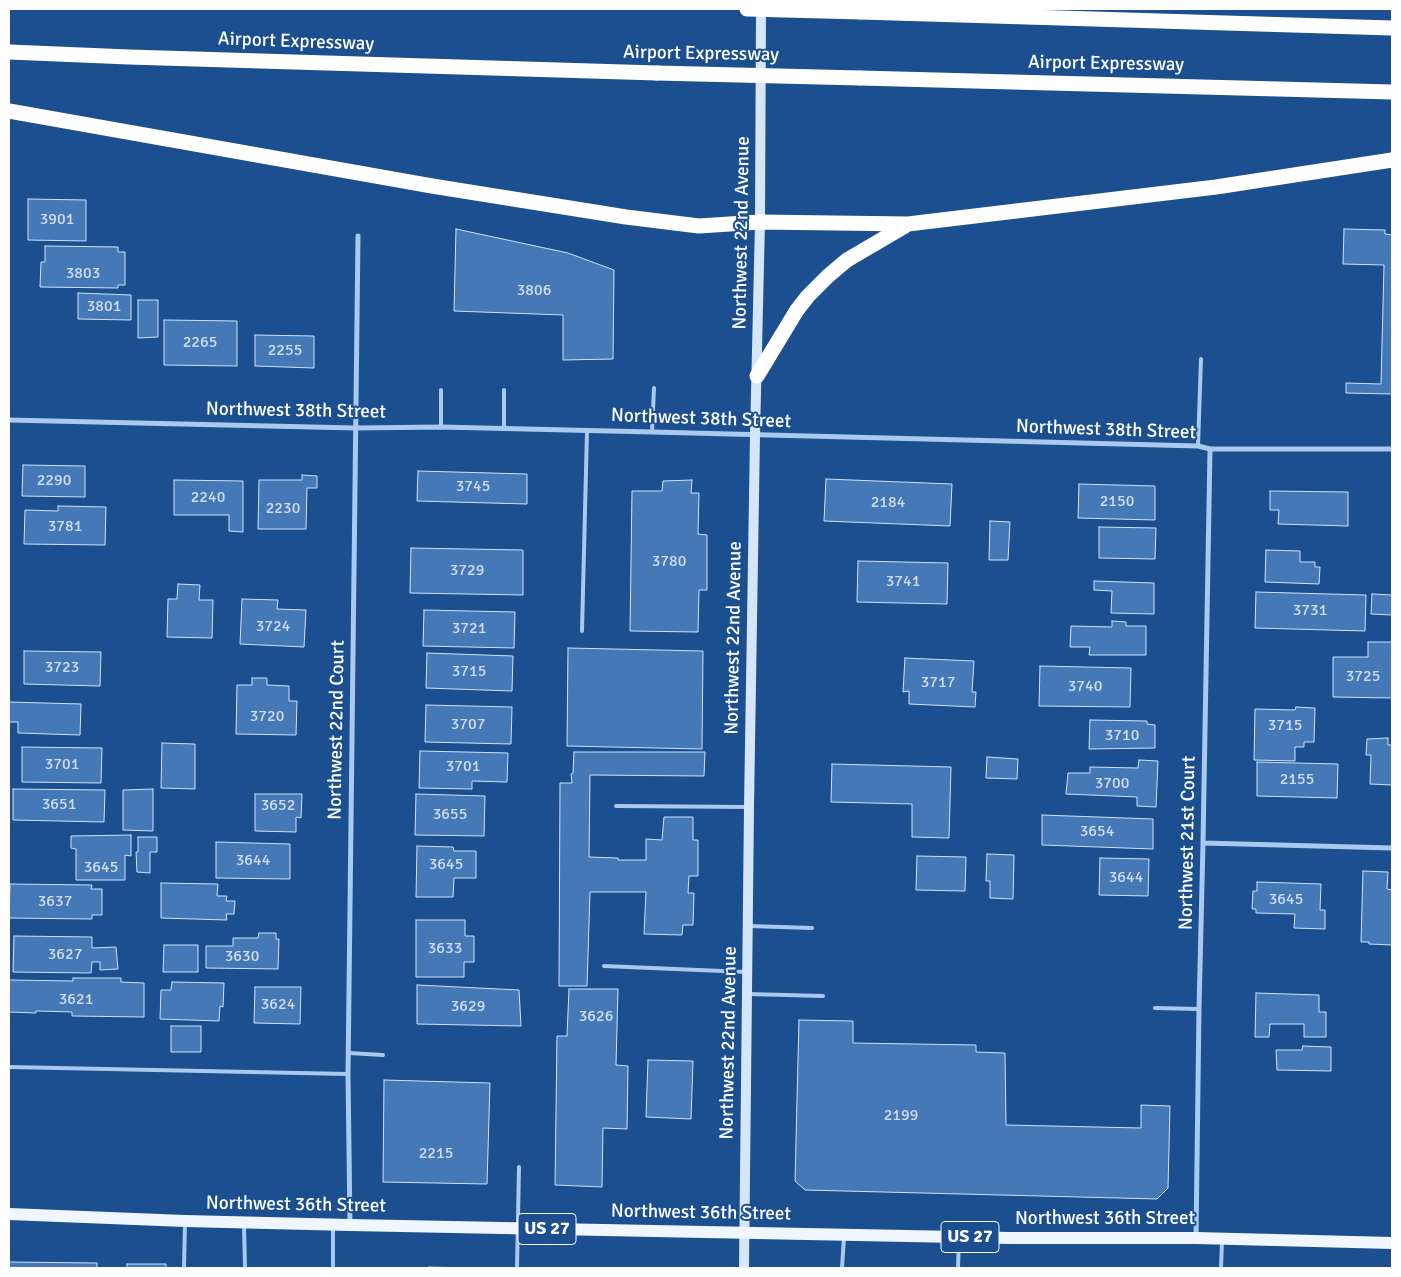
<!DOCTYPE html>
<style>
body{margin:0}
#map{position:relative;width:1401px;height:1277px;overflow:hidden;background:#1b4f8f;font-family:Signika,sans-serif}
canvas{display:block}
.frame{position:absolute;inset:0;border:10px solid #fff;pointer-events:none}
</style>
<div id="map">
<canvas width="1401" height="1277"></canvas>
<div class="frame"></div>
</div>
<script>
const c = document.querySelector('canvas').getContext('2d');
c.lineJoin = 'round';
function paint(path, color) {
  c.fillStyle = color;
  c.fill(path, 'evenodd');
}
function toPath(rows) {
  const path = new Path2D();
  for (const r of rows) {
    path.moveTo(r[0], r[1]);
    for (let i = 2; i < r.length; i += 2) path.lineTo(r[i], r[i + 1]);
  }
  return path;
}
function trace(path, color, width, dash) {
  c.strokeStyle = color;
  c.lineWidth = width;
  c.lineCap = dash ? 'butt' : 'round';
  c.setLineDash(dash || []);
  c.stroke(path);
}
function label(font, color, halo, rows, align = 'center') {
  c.font = font + ' Signika,sans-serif';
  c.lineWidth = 4;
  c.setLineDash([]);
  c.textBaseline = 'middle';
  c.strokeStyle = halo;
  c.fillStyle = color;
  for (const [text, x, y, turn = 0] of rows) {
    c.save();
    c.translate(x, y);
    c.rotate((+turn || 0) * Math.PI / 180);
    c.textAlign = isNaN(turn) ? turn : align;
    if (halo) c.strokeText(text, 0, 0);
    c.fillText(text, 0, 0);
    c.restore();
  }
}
const building = toPath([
 [28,199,86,200,86,241,28,240,28,199],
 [456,229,568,253,614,270,613,359,563,360,563,315,454,311,456,229],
 [1344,229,1385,230,1385,234,1392,235,1392,394,1346,393,1346,383,1381,384,1384,265,1343,264,1344,229],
 [45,246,118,247,118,252,125,252,125,285,118,285,118,288,40,287,41,262,45,262,45,246],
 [78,293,131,295,131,320,78,319,78,293],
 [138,300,158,300,158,337,138,338,138,300],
 [164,320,237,321,237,366,164,365,164,320],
 [255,335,314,336,314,368,255,366,255,335],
 [23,465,85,466,85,497,22,496,23,465],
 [418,471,527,474,527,504,417,501,418,471],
 [302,475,317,476,317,488,307,488,306,529,258,529,259,480,302,480,302,475],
 [826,479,952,484,950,526,824,521,826,479],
 [174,480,243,481,243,532,229,531,229,515,174,515,174,480],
 [692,480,691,493,699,493,698,534,707,535,707,590,699,590,698,632,630,631,632,491,662,491,663,481,692,480],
 [1079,484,1155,486,1155,520,1078,518,1079,484],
 [1270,491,1348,492,1348,526,1278,524,1279,510,1270,510,1270,491],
 [58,506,106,507,105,545,24,544,25,510,58,511,58,506],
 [990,521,1010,522,1008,560,989,560,990,521],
 [1099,527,1156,528,1155,559,1099,558,1099,527],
 [411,548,523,550,523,595,410,593,411,548],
 [1266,550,1300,551,1300,562,1315,562,1315,567,1320,567,1319,584,1265,582,1266,550],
 [858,561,948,563,947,604,857,602,858,561],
 [1094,581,1154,583,1154,614,1111,613,1112,591,1094,590,1094,581],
 [178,584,200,585,199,600,213,600,212,638,167,637,168,599,177,599,178,584],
 [1256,592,1366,595,1365,631,1255,628,1256,592],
 [1372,594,1392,595,1392,615,1371,614,1372,594],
 [242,599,278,600,277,609,306,610,304,647,240,644,242,599],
 [424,610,515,612,514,648,423,646,424,610],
 [1112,621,1126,622,1126,626,1146,626,1146,655,1089,655,1090,647,1070,647,1071,626,1112,627,1112,621],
 [1368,642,1392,642,1392,698,1333,697,1333,657,1368,657,1368,642],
 [568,648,703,651,702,749,567,746,568,648],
 [24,651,101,652,100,686,24,684,24,651],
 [427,653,513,656,512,691,426,688,427,653],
 [905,658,974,661,972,692,976,692,975,707,909,704,909,691,903,692,905,658],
 [1040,666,1131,668,1130,707,1039,706,1040,666],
 [252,678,267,678,267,685,289,686,289,701,297,701,296,735,236,734,237,685,252,685,252,678],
 [9,702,81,704,80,735,18,733,18,722,9,722,9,702],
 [426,705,512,707,511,744,425,742,426,705],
 [1296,707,1315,708,1314,742,1304,742,1304,747,1295,747,1295,761,1254,760,1255,709,1295,710,1296,707],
 [1090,720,1147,721,1147,724,1155,725,1155,748,1089,749,1090,720],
 [1388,738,1388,745,1392,745,1392,785,1370,784,1371,755,1366,755,1367,739,1388,738],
 [162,743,195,744,195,789,161,788,162,743],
 [22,747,102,748,101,783,22,782,22,747],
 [420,751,508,753,507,782,472,781,472,789,419,788,420,751],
 [574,752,705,752,704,776,590,775,589,857,618,858,618,860,646,860,646,839,662,840,664,817,693,817,693,840,698,840,698,876,689,876,688,893,694,893,693,925,683,925,682,935,644,934,646,892,590,892,587,986,559,986,560,783,572,783,571,774,573,773,574,752],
 [987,757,1018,759,1017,779,986,778,987,757],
 [1139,760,1158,761,1156,807,1137,806,1137,797,1066,794,1068,773,1090,773,1090,767,1138,768,1139,760],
 [1257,762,1338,764,1337,798,1257,796,1257,762],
 [832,764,951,767,949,838,912,837,912,804,831,802,832,764],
 [13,789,105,790,104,822,13,820,13,789],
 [153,789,153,831,123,830,123,790,153,789],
 [255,794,302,794,301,818,296,817,296,832,255,831,255,794],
 [416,794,485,796,484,836,415,835,416,794],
 [1042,815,1153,819,1153,849,1042,845,1042,815],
 [131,835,131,856,125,855,125,880,76,880,76,849,71,848,71,836,131,835],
 [138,837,157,837,157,852,150,852,150,873,137,872,136,852,138,852,138,837],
 [216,842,290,844,290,879,216,878,216,842],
 [417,846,453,847,454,851,476,851,476,878,454,878,453,897,416,897,417,846],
 [987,854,1014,855,1013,899,990,898,990,881,986,881,987,854],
 [917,856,966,857,965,891,916,890,917,856],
 [1100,858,1149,859,1148,896,1099,895,1100,858],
 [1363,871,1388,872,1387,889,1392,890,1392,945,1369,944,1369,942,1361,942,1363,871],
 [1257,882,1321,884,1320,910,1325,910,1325,929,1294,928,1295,914,1256,913,1256,909,1252,909,1253,891,1257,891,1257,882],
 [161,883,218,884,217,896,227,896,226,901,235,901,234,914,226,914,227,920,161,918,161,883],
 [10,884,92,885,91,889,102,889,102,915,92,915,92,919,9,918,10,884],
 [416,920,465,920,465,936,474,936,474,962,464,962,464,977,416,977,416,920],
 [259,933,276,933,276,939,279,939,278,969,206,968,206,946,233,946,233,938,258,938,259,933],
 [14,936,92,937,92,948,116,947,118,969,100,970,100,962,92,962,91,973,13,972,14,936],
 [164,945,198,945,198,972,163,972,164,945],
 [73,978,121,978,121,982,144,983,144,1017,72,1016,72,1012,36,1011,36,1013,9,1012,9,980,73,981,73,978],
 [172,982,224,983,223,1007,220,1006,219,1021,160,1019,161,990,171,990,172,982],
 [417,985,519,990,521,1026,417,1024,417,985],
 [255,987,301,987,300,1024,254,1023,255,987],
 [569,989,618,989,616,1065,628,1066,627,1129,603,1128,602,1187,555,1185,557,1036,567,1036,569,989],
 [1256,993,1319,995,1319,1012,1326,1012,1326,1037,1304,1037,1304,1024,1270,1024,1269,1037,1255,1037,1256,993],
 [799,1020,853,1021,853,1043,976,1045,976,1052,1005,1053,1006,1125,1141,1128,1141,1105,1170,1106,1168,1188,1157,1199,805,1190,795,1181,799,1020],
 [171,1026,201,1026,201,1052,171,1052,171,1026],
 [1303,1046,1331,1047,1331,1071,1277,1070,1276,1050,1302,1050,1303,1046],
 [648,1060,693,1061,691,1119,646,1117,648,1060],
 [384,1080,490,1083,487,1184,383,1182,384,1080],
 [9,1262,97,1263,97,1268,9,1268,9,1262],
 [127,1264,166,1264,166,1268,127,1268,127,1264],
 [429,1267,469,1268,429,1268,429,1267]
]);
paint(building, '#4478b7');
trace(building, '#cfe3fa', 1);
trace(toPath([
 [441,390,441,427],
 [504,429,504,390],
 [652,432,654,388],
 [1198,446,1201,359],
 [582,631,587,431],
 [616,806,749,807],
 [749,926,812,928],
 [604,966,746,972],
 [748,994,823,996],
 [1155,1008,1199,1009],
 [349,1053,383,1055],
 [9,1067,348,1074],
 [244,1225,245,1268],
 [333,1227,333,1268],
 [184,1268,185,1223],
 [517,1268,519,1167],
 [842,1268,844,1237],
 [958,1268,959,1239],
 [1221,1268,1222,1241]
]), '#a9c9ee', 4);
trace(toPath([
 [9,420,355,428,441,427,652,432,1198,446,1210,449,1392,449],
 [1203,843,1392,848],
 [350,1225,348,1074,358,236],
 [1196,1238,1199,1009,1203,843,1210,449]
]), '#a9c9ee', 5);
trace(toPath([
 [744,1268,749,807,755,435,760,222,761,9]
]), '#d6e6fa', 10);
trace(toPath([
 [9,1214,185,1221,350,1225,1009,1238,1196,1238,1392,1243]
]), '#f0f6ff', 12);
trace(toPath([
 [861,12,1392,28],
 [9,52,129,57,657,73],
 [860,78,1392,92],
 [9,111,432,186,626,217,699,226,760,222,908,224,1216,187,1392,160],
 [757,376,797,310,808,296,828,276,847,260,905,226]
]), '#fff', 15);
trace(toPath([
 [747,9,861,12],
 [657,73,860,78]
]), '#fff', 15);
label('16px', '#d0dded', null, [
 ["3901",57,220],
 ["3803",83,274],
 ["3806",534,291],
 ["3801",104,307],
 ["2265",200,343],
 ["2255",285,351],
 ["2290",54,481],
 ["3745",473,487],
 ["2240",208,498],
 ["2150",1117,502],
 ["2184",888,503],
 ["2230",283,509],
 ["3781",65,527],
 ["3780",669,562],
 ["3729",467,571],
 ["3741",903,582],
 ["3731",1310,611],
 ["3724",273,627],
 ["3721",469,629],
 ["3723",62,668],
 ["3715",469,672],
 ["3725",1363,677],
 ["3717",938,683],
 ["3740",1085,687],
 ["3720",267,717],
 ["3707",468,725],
 ["3715",1285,726],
 ["3710",1122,736],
 ["3701",62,765],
 ["3701",463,767],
 ["2155",1297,780],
 ["3700",1112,784],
 ["3651",59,805],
 ["3652",278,806],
 ["3655",450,815],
 ["3654",1097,832],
 ["3644",253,861],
 ["3645",446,865],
 ["3645",101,868],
 ["3644",1126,878],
 ["3645",1286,900],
 ["3637",55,902],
 ["3633",445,949],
 ["3627",65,955],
 ["3630",242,957],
 ["3621",76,1000],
 ["3624",278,1005],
 ["3629",468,1007],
 ["3626",596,1017],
 ["2199",901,1116],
 ["2215",436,1154]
]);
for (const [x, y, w] of [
 [547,1229,58],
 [970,1237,58]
]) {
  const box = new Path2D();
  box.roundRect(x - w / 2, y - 15.5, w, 31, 4);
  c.fillStyle = '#1b4f8f';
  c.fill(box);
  trace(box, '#fff', 1);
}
label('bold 18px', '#fff', null, [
 ["US 27",547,1229],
 ["US 27",970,1237]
]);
label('19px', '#fff', '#1b4f8f', [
 ["Airport Expressway",296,42,2],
 ["Airport Expressway",701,54,1],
 ["Airport Expressway",1106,64,1],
 ["Northwest 22nd Avenue",742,233,-89],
 ["Northwest 38th Street",296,411,1],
 ["Northwest 38th Street",701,419,2],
 ["Northwest 38th Street",1106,430,2],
 ["Northwest 22nd Avenue",734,638,-89],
 ["Northwest 22nd Court",337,730,-89],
 ["Northwest 21st Court",1188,843,-89],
 ["Northwest 22nd Avenue",729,1043,-89],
 ["Northwest 36th Street",296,1205,1],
 ["Northwest 36th Street",701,1213,1],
 ["Northwest 36th Street",1105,1219]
]);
</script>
